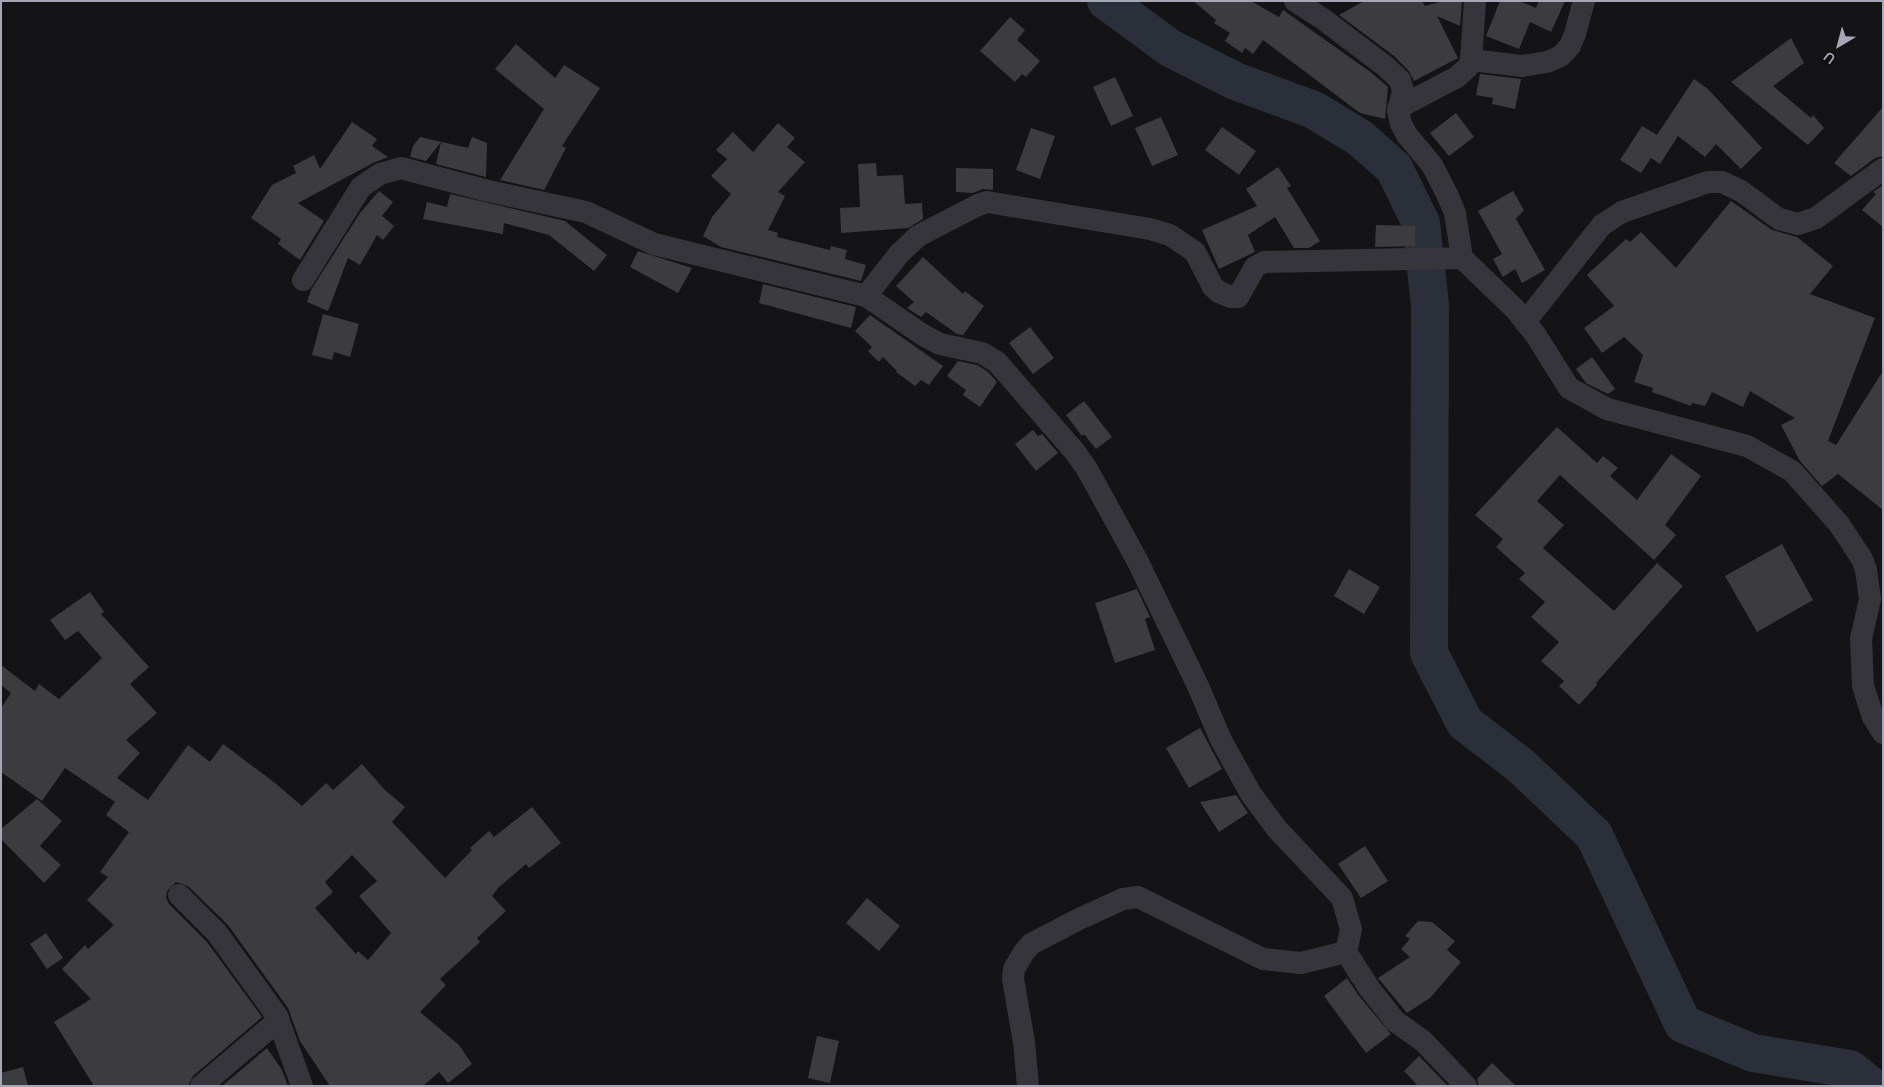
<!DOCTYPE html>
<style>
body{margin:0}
#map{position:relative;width:1884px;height:1087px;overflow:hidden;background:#141416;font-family:"Nunito Sans",sans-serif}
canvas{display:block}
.frame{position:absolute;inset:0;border:2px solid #a6a7b6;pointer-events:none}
.north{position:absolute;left:1814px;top:20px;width:50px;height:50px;-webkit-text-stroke:4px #0f0f11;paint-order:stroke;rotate:217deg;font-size:14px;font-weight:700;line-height:20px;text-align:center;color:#a6a7b6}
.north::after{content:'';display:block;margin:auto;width:18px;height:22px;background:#a6a7b6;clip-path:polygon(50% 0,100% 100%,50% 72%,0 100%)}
</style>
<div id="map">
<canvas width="1884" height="1087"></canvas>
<div class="frame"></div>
<div class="north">U</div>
</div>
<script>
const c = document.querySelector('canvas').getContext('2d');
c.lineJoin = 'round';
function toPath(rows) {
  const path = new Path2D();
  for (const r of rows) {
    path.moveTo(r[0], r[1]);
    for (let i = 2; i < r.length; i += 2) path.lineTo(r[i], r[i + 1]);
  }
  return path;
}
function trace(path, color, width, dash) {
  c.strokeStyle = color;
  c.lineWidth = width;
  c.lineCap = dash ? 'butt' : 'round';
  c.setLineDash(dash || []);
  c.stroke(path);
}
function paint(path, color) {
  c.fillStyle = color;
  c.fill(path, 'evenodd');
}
trace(toPath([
 [1106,1,1170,48,1235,81,1314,110,1360,138,1394,168,1421,223,1430,305,1429,653,1465,723,1520,765,1594,835,1683,1024,1753,1053,1850,1069,1871,1086]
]), '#2b2f39', 38);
paint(toPath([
 [1193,1,1251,1,1279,17,1283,10,1369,71,1367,69,1388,87,1385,119,1360,113,1263,40,1253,54,1245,48,1242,53,1225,41,1230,33,1214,23,1216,20],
 [1364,1,1422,1,1425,6,1443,1,1462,1,1460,26,1437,16,1458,58,1414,81,1409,71,1394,56,1339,15],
 [1500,1,1519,1,1536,8,1539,1,1565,1,1551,32,1530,22,1519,49,1486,36],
 [1010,17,1025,30,1017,40,1040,61,1026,77,1022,74,1015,82,980,51],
 [1791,38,1804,63,1773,86,1811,118,1813,115,1824,128,1808,145,1731,82],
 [516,44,555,78,564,65,600,88,562,146,566,148,544,190,500,180,544,109,495,69],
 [1480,74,1521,79,1515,109,1492,104,1493,98,1476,95],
 [1115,77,1133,116,1111,126,1093,87],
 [1694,79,1708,89,1762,148,1741,169,1716,144,1705,157,1678,136,1660,164,1651,158,1641,173,1620,160,1642,126,1657,135],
 [1883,107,1883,156,1875,158,1851,176,1834,163],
 [1456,113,1474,137,1449,156,1430,133],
 [1161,117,1178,155,1152,166,1135,128],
 [352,122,377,139,372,146,388,157,373,163,298,203,324,221,300,260,278,244,281,239,251,218,272,185,296,173,293,166,314,155,320,169],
 [778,123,795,138,787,147,805,162,778,192,785,196,768,230,778,233,777,237,830,250,831,246,847,250,845,259,866,265,861,281,721,247,703,236,712,217,731,194,711,176,727,159,716,150,733,132,753,152],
 [1222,127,1256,151,1239,175,1205,150],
 [1031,128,1055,136,1040,179,1016,170],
 [420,137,468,148,472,137,487,143,486,177,436,164,441,142,426,161,410,157,413,146],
 [876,163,877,176,903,175,905,204,922,203,923,219,908,228,841,233,840,208,860,207,858,164],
 [1278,167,1291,186,1287,188,1320,241,1309,248,1294,248,1275,217,1248,235,1255,252,1219,269,1202,230,1257,206,1246,189],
 [956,168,993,169,993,190,983,189,973,193,956,192],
 [1883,185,1883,227,1862,210,1876,194,1873,192],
 [379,191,393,202,382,216,394,226,383,240,377,235,360,265,348,258,328,311,307,302,311,290,360,213],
 [1513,191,1524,210,1516,219,1545,270,1522,283,1515,269,1503,277,1493,259,1502,254,1478,211],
 [450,194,565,221,607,255,594,271,549,235,504,223,503,234,423,219,427,202,447,207],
 [1731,201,1772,230,1797,237,1833,266,1810,294,1875,318,1828,441,1836,445,1883,371,1883,510,1838,474,1822,486,1800,461,1781,425,1795,418,1750,391,1743,407,1712,392,1705,406,1692,403,1691,406,1652,392,1653,388,1634,382,1643,355,1624,337,1602,353,1584,328,1614,306,1587,275,1626,239,1630,242,1641,232,1676,268],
 [1376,225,1415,226,1415,246,1375,247],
 [638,251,692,268,678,293,630,267],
 [923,257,963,294,965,291,984,306,963,335,957,334,926,312,921,317,907,308,914,302,896,286],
 [763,284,856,307,851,328,759,303],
 [323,314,359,324,350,357,334,352,332,360,312,355],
 [870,315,943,366,929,385,921,380,915,386,896,372,897,371,883,357,879,362,868,351,872,347,855,331],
 [1030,327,1054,358,1033,374,1009,343],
 [1592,357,1615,389,1608,394,1586,383,1576,369],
 [958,361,977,365,988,372,997,382,980,407,963,395,966,390,947,376],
 [1084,401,1112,437,1096,449,1084,434,1082,436,1066,415],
 [1557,427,1597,463,1603,456,1618,468,1610,476,1637,500,1671,454,1701,476,1665,525,1676,535,1654,560,1560,475,1537,501,1564,525,1543,548,1614,611,1657,563,1683,586,1596,683,1597,685,1579,705,1559,686,1564,681,1541,661,1559,642,1531,617,1545,602,1519,579,1525,573,1496,547,1503,539,1475,515],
 [1033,430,1038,436,1042,434,1058,453,1036,471,1015,444],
 [1782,544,1813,600,1757,632,1725,576],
 [1349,569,1380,587,1364,614,1334,596],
 [1137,589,1150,617,1145,619,1155,650,1115,663,1095,603],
 [90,592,104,612,101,614,149,667,130,684,157,713,126,740,140,753,117,778,148,800,188,745,210,762,223,744,275,783,302,806,326,783,333,790,362,764,385,790,405,807,392,822,445,878,472,850,470,848,489,831,494,837,532,807,561,843,529,868,526,864,498,888,492,896,506,911,477,938,480,942,440,979,446,985,420,1012,459,1045,472,1064,448,1083,439,1072,423,1086,330,1086,300,1041,288,1008,228,925,188,886,176,882,167,891,166,898,169,904,207,942,262,1017,193,1076,188,1086,94,1086,54,1022,91,999,62,969,85,945,88,949,114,925,87,900,108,877,100,872,129,832,106,815,115,802,65,768,42,801,1,772,1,708,11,693,1,685,1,665,35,691,39,684,59,699,102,658,78,631,65,640,50,620],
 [352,855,377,881,359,896,391,933,368,960,358,951,356,954,315,908,333,892,325,882],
 [1200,728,1222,769,1189,788,1166,748],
 [1236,795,1248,813,1219,832,1200,802],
 [37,799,62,821,40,846,61,865,44,883,1,839,1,829],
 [1365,846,1388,881,1361,898,1338,864],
 [867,898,900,926,879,951,846,923],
 [1418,921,1432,922,1455,941,1447,950,1461,962,1430,998,1407,1013,1378,978,1410,957,1401,949,1410,939,1405,936],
 [46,933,63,958,47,969,30,944],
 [1347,978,1359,996,1391,1034,1366,1053,1324,996],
 [817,1036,839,1041,830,1083,808,1078],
 [267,1048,282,1070,288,1086,222,1086],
 [1419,1056,1448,1086,1418,1086,1404,1071],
 [1492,1063,1516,1086,1479,1086,1477,1079],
 [23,1067,28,1086,1,1086,1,1073]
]), '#3c3b40');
trace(toPath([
 [1295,1,1323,19,1385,66,1400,80,1403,91,1398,111,1401,124,1407,135,1432,165,1447,194,1455,213,1462,258],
 [1471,60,1522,66,1547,62,1561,56,1570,46,1575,34,1584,1],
 [1398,108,1457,77,1468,67,1471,60,1475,1],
 [303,280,361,187,380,174,401,168,488,191,586,212,654,244,866,296],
 [1525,322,1602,225,1622,212,1708,182,1722,182,1741,191,1779,219,1798,224,1816,218,1883,169],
 [179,895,217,933,277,1016,302,1086],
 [1346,952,1369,988,1395,1021,1423,1041,1466,1086],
 [201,1086,279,1020],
 [1028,1086,1024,1042,1013,979,1014,969,1024,952,1031,944,1079,919,1123,899,1138,897,1263,959,1301,963,1346,952,1351,929,1342,898,1277,829,1251,794,1221,740,1198,686,1137,560,1087,469,1075,452,997,362,982,353,940,344,923,335,866,296,899,254,918,236,978,205,987,202,1150,229,1170,235,1195,252,1213,287,1219,292,1231,297,1238,297,1255,267,1264,262,1462,258,1515,309,1535,334,1569,388,1607,409,1747,446,1792,471,1839,524,1862,559,1866,570,1870,599,1861,639,1863,686,1873,717,1883,733]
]), '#36353b', 22);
</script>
